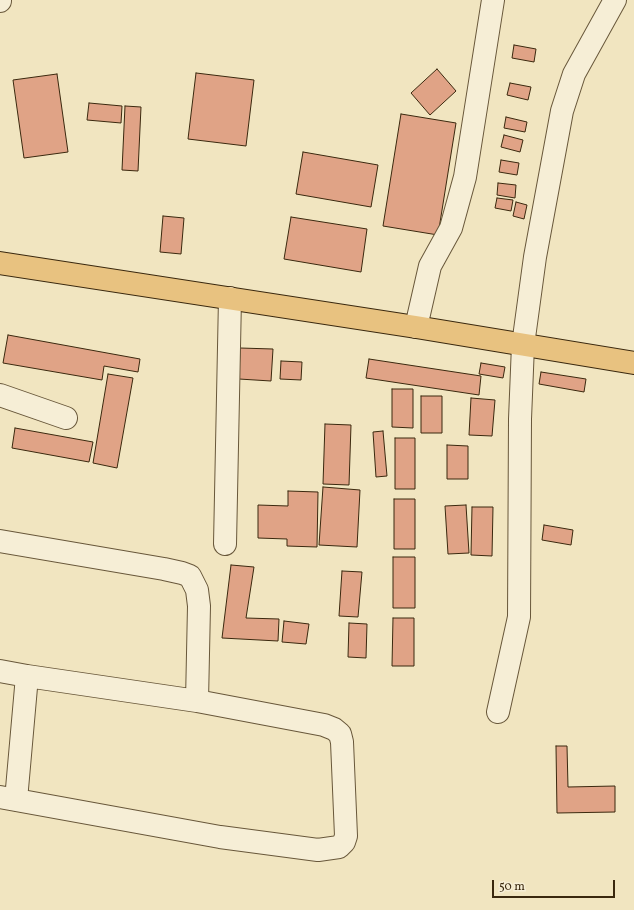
<!DOCTYPE html>
<style>
body{margin:0}
#map{position:relative;width:634px;height:910px;overflow:hidden;background:#f1e5c0;font-family:Vollkorn,serif}
canvas{display:block}
.scale{position:absolute;left:492px;top:880px;width:123px;height:18px;box-sizing:border-box;border:2px solid #3a280e;border-top:0;padding-left:5px;font-size:12px;line-height:14px;white-space:nowrap;color:#3a280e;-webkit-text-stroke:3px #f6eed6;paint-order:stroke}
</style>
<div id="map">
<canvas width="634" height="910"></canvas>
<div class="scale">50 m</div>
</div>
<script>
const c = document.querySelector('canvas').getContext('2d');
c.lineJoin = 'round';
function paint(path, color) {
  c.fillStyle = color;
  c.fill(path, 'evenodd');
}
function toPath(rows) {
  const path = new Path2D();
  for (const r of rows) {
    path.moveTo(r[0], r[1]);
    for (let i = 2; i < r.length; i += 2) path.lineTo(r[i], r[i + 1]);
  }
  return path;
}
function trace(path, color, width, dash) {
  c.strokeStyle = color;
  c.lineWidth = width;
  c.lineCap = dash ? 'butt' : 'round';
  c.setLineDash(dash || []);
  c.stroke(path);
}
const building = toPath([
 [514,45,536,49,534,62,512,58,514,45],
 [437,69,456,91,430,115,411,93,437,69],
 [196,73,254,80,246,146,188,139,196,73],
 [57,74,68,152,24,158,13,80,57,74],
 [510,83,531,87,528,100,507,95,510,83],
 [89,103,122,106,121,123,87,120,89,103],
 [125,106,141,107,138,171,122,170,125,106],
 [401,114,456,123,438,235,383,226,401,114],
 [506,117,527,122,525,132,504,128,506,117],
 [504,135,523,140,520,152,501,147,504,135],
 [303,152,378,165,371,207,296,194,303,152],
 [501,160,519,163,517,175,499,172,501,160],
 [498,183,516,185,515,198,497,195,498,183],
 [497,198,513,200,511,211,495,208,497,198],
 [516,202,527,205,524,219,513,216,516,202],
 [163,216,184,218,181,254,160,252,163,216],
 [291,217,367,229,361,272,284,259,291,217],
 [8,335,140,359,138,372,104,366,102,380,3,363,8,335],
 [240,348,273,349,271,381,239,379,240,348],
 [369,359,481,376,479,395,366,378,369,359],
 [281,361,302,362,301,380,280,379,281,361],
 [481,363,505,367,503,378,479,374,481,363],
 [541,372,586,379,584,392,539,384,541,372],
 [108,374,133,378,117,468,93,463,108,374],
 [392,389,413,389,413,428,392,427,392,389],
 [421,396,442,396,442,433,421,433,421,396],
 [471,398,495,400,492,436,469,435,471,398],
 [325,424,351,425,349,485,323,484,325,424],
 [15,428,93,442,89,462,12,448,15,428],
 [383,431,387,476,376,477,373,432,383,431],
 [395,438,415,438,415,489,395,489,395,438],
 [447,445,468,446,468,479,447,479,447,445],
 [323,487,360,490,357,547,319,545,323,487],
 [288,491,318,492,317,547,287,546,287,539,258,538,258,505,288,506,288,491],
 [394,499,415,499,415,549,394,549,394,499],
 [466,505,469,553,448,554,445,506,466,505],
 [472,507,493,507,492,556,471,555,472,507],
 [544,525,573,530,571,545,542,540,544,525],
 [393,557,415,557,415,608,393,608,393,557],
 [231,565,254,567,246,618,279,619,278,641,222,638,231,565],
 [342,571,362,572,358,617,339,616,342,571],
 [393,618,414,618,414,666,392,666,393,618],
 [284,621,309,624,306,644,282,642,284,621],
 [349,623,367,624,366,658,348,657,349,623],
 [556,746,567,746,568,787,615,786,615,812,557,813,556,746]
]);
paint(building, '#e0a386');
trace(building, '#3a280e', 1);
const minor = toPath([
 [0,1,0,0],
 [416,327,430,266,451,228,465,177,493,0],
 [0,395,66,418],
 [0,541,164,569,182,573,190,576,197,590,199,606,197,701],
 [225,544,230,298],
 [0,671,27,676,197,701,324,725,334,729,340,734,342,742,346,836,344,842,339,847,318,850,220,837,0,797],
 [498,712,519,617,520,419,523,345,535,257,562,111,574,74,615,0],
 [16,800,27,676]
]);
const major = toPath([
 [0,263,416,327,634,363]
]);
trace(minor, '#68573a', 24);
trace(major, '#3a280e', 24);
trace(minor, '#f6eed6', 22);
trace(major, '#e8c280', 22);
</script>
